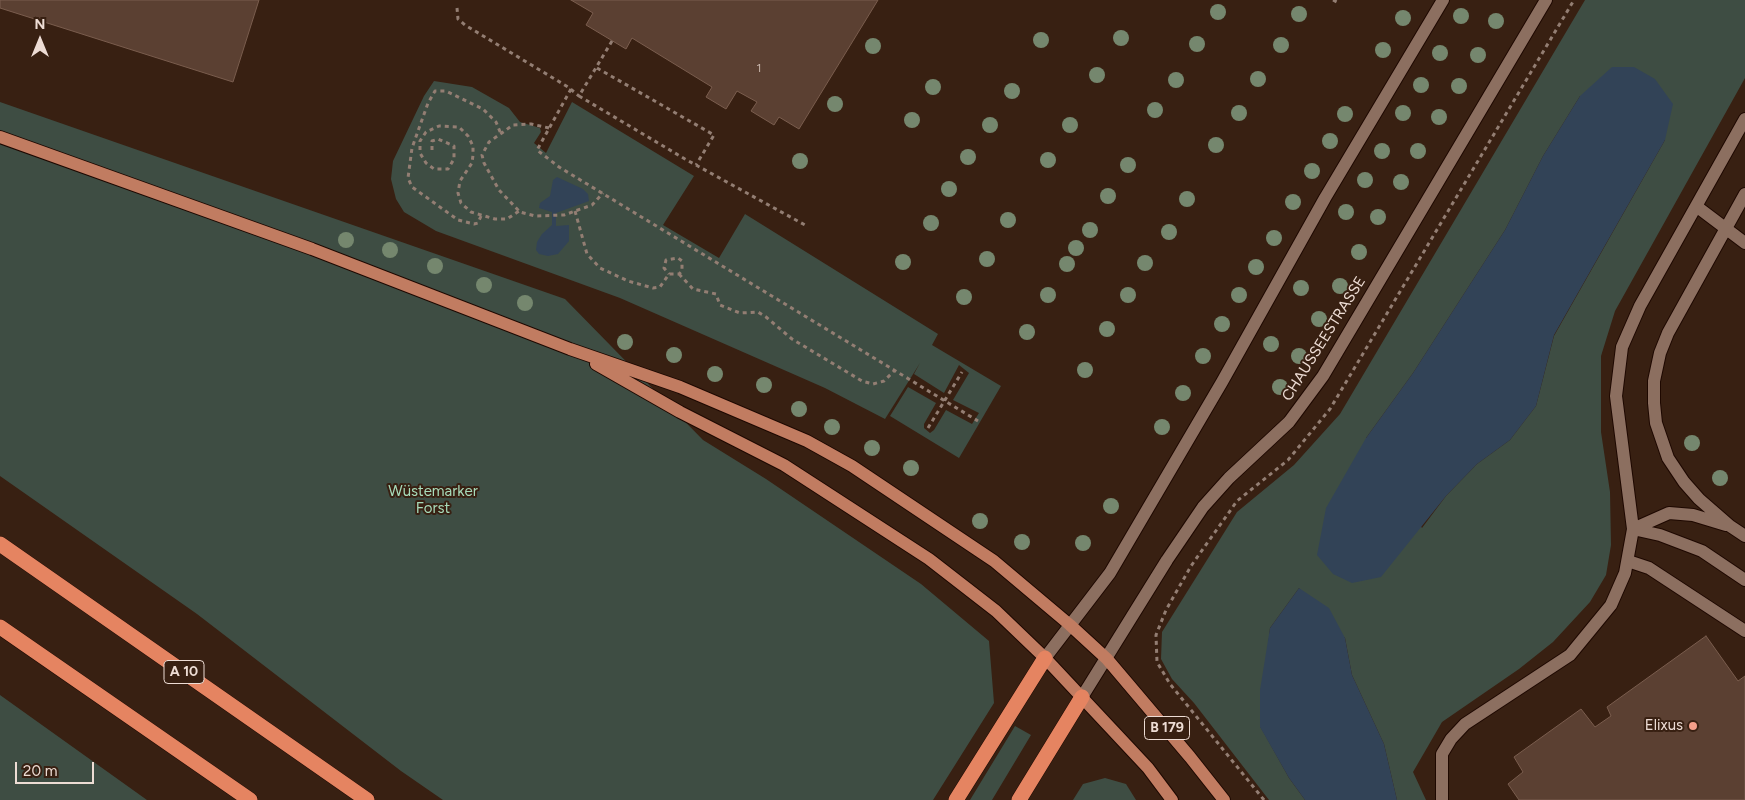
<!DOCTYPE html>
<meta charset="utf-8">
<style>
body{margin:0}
#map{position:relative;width:1745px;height:800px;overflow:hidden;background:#382012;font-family:Figtree,sans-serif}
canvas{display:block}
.north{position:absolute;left:15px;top:15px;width:50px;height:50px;-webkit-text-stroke:4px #382012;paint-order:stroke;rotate:0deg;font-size:14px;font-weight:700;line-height:20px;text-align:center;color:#eddcd4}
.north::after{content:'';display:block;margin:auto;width:18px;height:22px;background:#eddcd4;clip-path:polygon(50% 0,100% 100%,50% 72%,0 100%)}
.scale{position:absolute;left:15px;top:762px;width:79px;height:22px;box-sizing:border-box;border:2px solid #eddcd4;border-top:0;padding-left:6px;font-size:15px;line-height:18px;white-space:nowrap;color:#eddcd4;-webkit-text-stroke:4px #382012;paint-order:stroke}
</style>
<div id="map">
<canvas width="1745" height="800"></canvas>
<div class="north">N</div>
<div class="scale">20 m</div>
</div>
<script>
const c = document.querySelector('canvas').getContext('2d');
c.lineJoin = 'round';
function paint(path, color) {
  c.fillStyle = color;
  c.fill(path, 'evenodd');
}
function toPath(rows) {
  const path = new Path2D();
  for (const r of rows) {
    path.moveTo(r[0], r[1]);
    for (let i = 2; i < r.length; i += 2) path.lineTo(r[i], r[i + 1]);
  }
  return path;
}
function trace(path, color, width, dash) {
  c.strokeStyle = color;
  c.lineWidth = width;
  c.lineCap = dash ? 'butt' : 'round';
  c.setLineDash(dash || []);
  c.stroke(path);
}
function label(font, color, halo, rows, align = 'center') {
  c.font = font + ' Figtree,sans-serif';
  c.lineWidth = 4;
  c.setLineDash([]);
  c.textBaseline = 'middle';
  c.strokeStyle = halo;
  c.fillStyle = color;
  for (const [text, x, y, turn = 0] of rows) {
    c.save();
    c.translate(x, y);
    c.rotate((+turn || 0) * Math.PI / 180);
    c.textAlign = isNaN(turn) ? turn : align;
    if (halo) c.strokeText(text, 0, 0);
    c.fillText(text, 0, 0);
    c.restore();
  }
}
paint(toPath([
 [1585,0,1745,0,1745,78,1615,311,1601,356,1601,432,1610,492,1611,545,1606,575,1590,602,1553,642,1519,669,1442,722,1413,772,1426,800,1397,800,1384,744,1352,675,1345,638,1299,588,1270,628,1260,726,1289,778,1305,800,1269,800,1194,703,1172,679,1161,659,1162,632,1237,512,1294,465,1340,414],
 [1580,96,1665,140,1554,336,1536,406,1510,440,1477,464,1446,496,1422,528,1366,438,1413,373,1505,230,1543,156],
 [434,81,472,87,509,108,520,122,540,128,541,132,534,143,546,153,572,102,694,176,663,225,719,258,745,214,938,334,932,345,1001,386,959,458,890,416,908,387,936,403,924,424,924,428,930,433,934,430,946,410,972,424,979,413,953,400,969,373,959,365,944,393,914,374,920,363,885,419,825,388,620,298,436,231,404,212,396,199,391,179,393,161,424,96],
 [0,102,565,299,703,440,766,479,921,584,989,641,994,703,933,800,443,800,401,771,197,614,0,476],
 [0,695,147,800,0,800],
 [1015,726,1031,735,992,800,970,800],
 [1105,778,1126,784,1136,800,1073,800,1083,784]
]), '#3e4d43');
paint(toPath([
 [1612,67,1634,67,1655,79,1673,104,1665,140,1554,335,1536,406,1510,440,1477,464,1446,496,1381,577,1352,583,1333,574,1317,555,1326,508,1366,438,1413,373,1505,230,1543,156,1580,96],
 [557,177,583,189,588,194,589,201,556,213,556,226,569,225,569,241,558,254,548,256,539,254,536,250,537,242,542,234,552,225,552,212,539,208,540,203,550,196,553,180],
 [1299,588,1329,608,1345,638,1352,675,1384,744,1397,800,1305,800,1289,778,1260,727,1260,690,1270,628]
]), '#324357');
const building = toPath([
 [0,0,259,0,233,82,0,8,0,0],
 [571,0,878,0,799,129,779,117,774,125,751,111,757,102,737,91,726,109,706,97,712,87,632,38,626,49,586,25,593,13,571,0],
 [1706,636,1738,681,1745,676,1745,800,1519,800,1508,784,1523,772,1514,757,1581,709,1595,727,1611,716,1607,707,1706,636]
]);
paint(building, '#5b4032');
trace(building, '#7a5d4e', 1);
const minor = toPath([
 [1745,194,1668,333,1660,353,1654,381,1654,403,1656,423,1668,458,1684,482,1699,499,1730,526,1745,536],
 [1696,206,1745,243],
 [1633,529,1660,535,1702,551,1745,580],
 [1633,529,1669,513,1693,515,1726,525],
 [1628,561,1649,568,1745,631],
 [1045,658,1110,573,1222,382,1325,198,1443,0],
 [1082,697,1167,560,1203,507,1229,478,1289,422,1323,376,1546,0],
 [1442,800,1442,754,1451,739,1465,724,1570,655,1611,605,1625,573,1633,529,1616,396,1622,347,1640,306,1745,119]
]);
const major = toPath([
 [0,137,312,249,570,349,680,387,807,441,852,466,994,561,1070,625,1107,659,1190,757,1224,800],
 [596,364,680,412,784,465,929,559,996,611,1045,658,1148,768,1172,800]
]);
const highway = toPath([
 [0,544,367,800],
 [0,627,250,800],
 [956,800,1045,658],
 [1019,800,1082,697]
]);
trace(minor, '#1e0800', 14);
trace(major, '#1e0800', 14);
trace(highway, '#1e0800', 16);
trace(toPath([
 [1333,0,1339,3],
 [457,8,458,19,465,25,568,87,579,96],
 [612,41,579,96,685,159,805,225],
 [597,68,714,135,696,165],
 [571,89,537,150,559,167,978,421],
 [549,128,531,124,513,125,489,142,482,155,484,163,499,190,520,212,535,216,564,215,592,205,603,193],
 [432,150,432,141,438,139,454,146,454,159,448,169,434,169,426,163,420,153,420,141,426,132,439,126,459,127,468,136,473,146,473,155,472,163,460,181,458,193,461,203,471,212,495,219,507,219,519,211],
 [575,211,587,254,600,268,628,281,653,288,660,287,669,274,679,274,682,271,682,261,678,258,666,260,664,268,669,274],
 [481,216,478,223,474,224,458,220,412,187,408,178,412,148,428,103,435,91,446,91,483,109,496,122,501,134],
 [679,274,693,289,716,294,720,305,740,313,758,312,766,317,792,339,862,381,873,384,884,381,894,371],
 [928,428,962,372],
 [1264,800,1170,684,1157,662,1156,635,1166,610,1191,566,1237,501,1288,460,1330,409,1574,0]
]), '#937e73', 3, [4, 4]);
trace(minor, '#8c6f60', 12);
trace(major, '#c17c61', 12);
trace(highway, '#e58461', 15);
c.fillStyle = '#75876e';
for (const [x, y] of [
 [1218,12],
 [1299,14],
 [1461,16],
 [1403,18],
 [1496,21],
 [1121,38],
 [1041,40],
 [1197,44],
 [1281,45],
 [873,46],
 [1383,50],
 [1440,53],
 [1478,55],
 [1097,75],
 [1258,79],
 [1176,80],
 [1421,85],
 [1459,86],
 [933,87],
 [1012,91],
 [835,104],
 [1155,110],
 [1239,113],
 [1403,113],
 [1345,114],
 [1439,117],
 [912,120],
 [990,125],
 [1070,125],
 [1330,141],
 [1216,145],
 [1382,151],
 [1418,151],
 [968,157],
 [1048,160],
 [800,161],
 [1128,165],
 [1312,171],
 [1365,180],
 [1401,182],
 [949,189],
 [1108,196],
 [1187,199],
 [1293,202],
 [1346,212],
 [1378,217],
 [1008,220],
 [931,223],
 [1090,230],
 [1169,232],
 [1274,238],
 [346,240],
 [1076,248],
 [390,250],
 [1359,252],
 [987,259],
 [903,262],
 [1145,263],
 [1067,264],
 [435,266],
 [1256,267],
 [484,285],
 [1340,286],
 [1301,288],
 [1048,295],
 [1128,295],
 [1239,295],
 [964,297],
 [525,303],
 [1319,319],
 [1222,324],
 [1107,329],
 [1027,332],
 [625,342],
 [1271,344],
 [674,355],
 [1203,356],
 [1299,356],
 [1085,370],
 [715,374],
 [764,385],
 [1280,387],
 [1183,393],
 [799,409],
 [832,427],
 [1162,427],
 [1692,443],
 [872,448],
 [911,468],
 [1720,478],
 [1111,506],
 [980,521],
 [1022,542],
 [1083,543]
]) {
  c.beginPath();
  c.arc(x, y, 8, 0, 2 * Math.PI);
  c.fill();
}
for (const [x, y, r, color] of [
 [1693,726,5,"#f49e89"]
]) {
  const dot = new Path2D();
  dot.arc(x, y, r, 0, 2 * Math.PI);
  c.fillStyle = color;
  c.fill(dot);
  trace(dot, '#382012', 2);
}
label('12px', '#c8b5ac', null, [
 ["1",759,68]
]);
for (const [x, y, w] of [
 [184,672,40],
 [1167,728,45]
]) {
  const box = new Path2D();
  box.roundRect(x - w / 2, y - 11.5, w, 23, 4);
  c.fillStyle = '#382012';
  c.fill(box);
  trace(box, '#eddcd4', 1);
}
label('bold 14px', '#eddcd4', null, [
 ["A 10",184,672],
 ["B 179",1167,728]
]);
label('15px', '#eddcd4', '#382012', [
 ["CHAUSSEESTRASSE",1324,339,-58]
]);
label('15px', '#a7dbba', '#382012', [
 ["Wüstemarker",433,492],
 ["Forst",433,509]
]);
label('15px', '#eddcd4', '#382012', [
 ["Elixus",1683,726]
], 'right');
</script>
